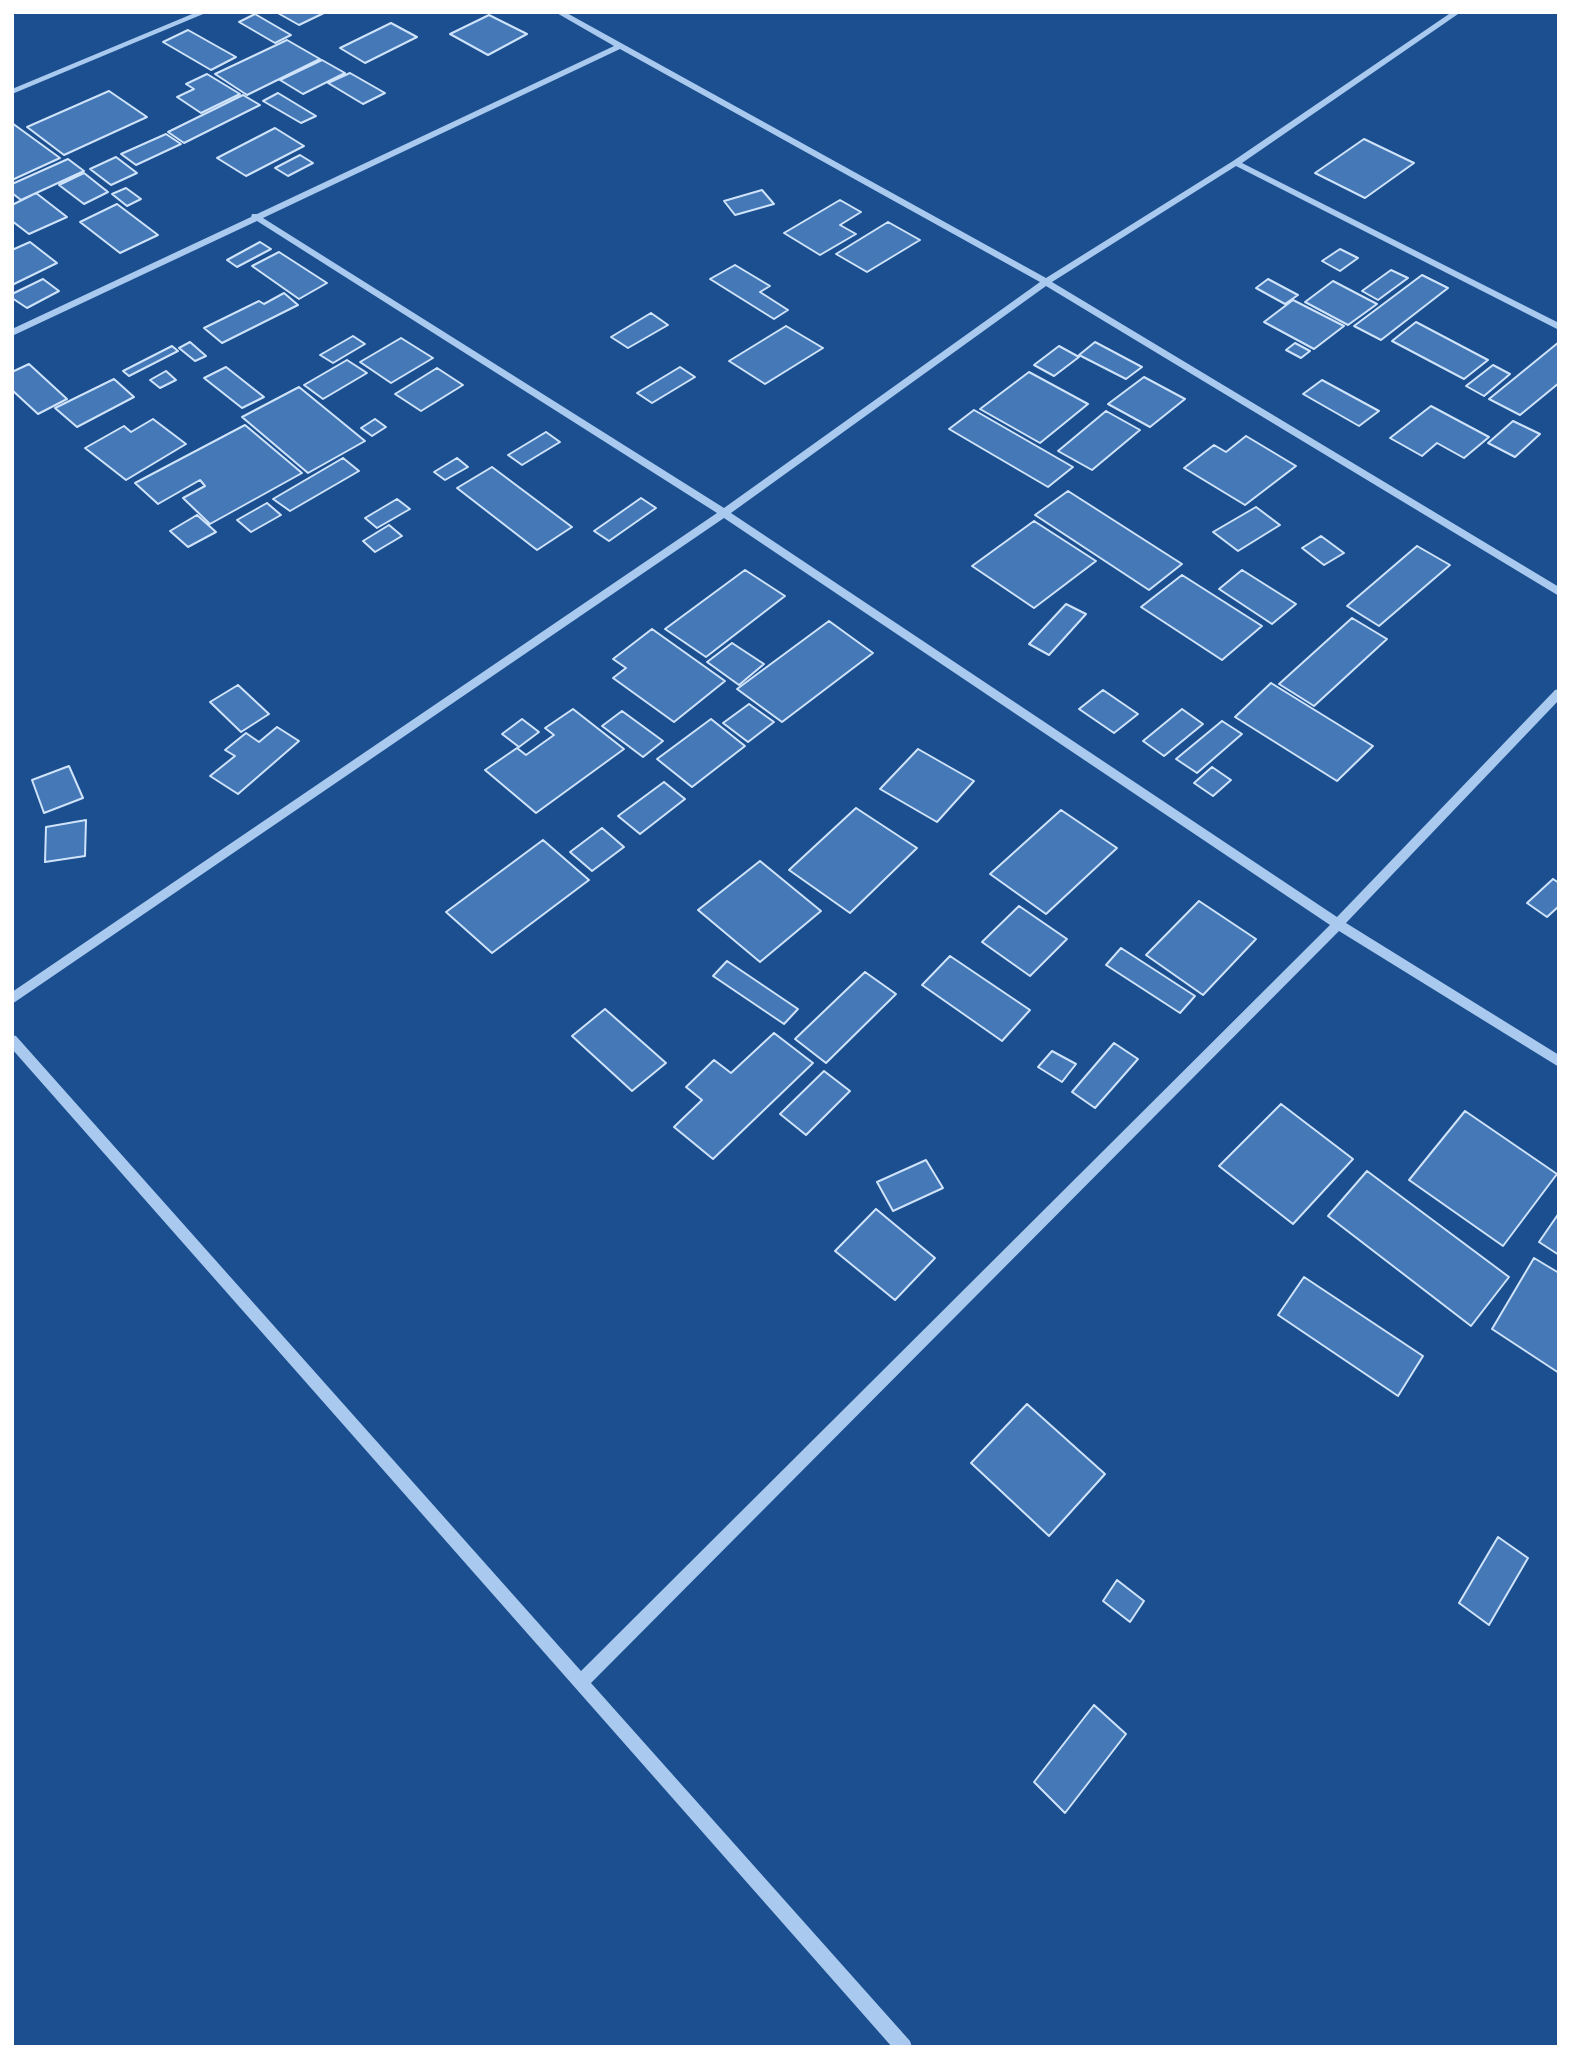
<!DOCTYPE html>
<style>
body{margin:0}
#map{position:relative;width:1571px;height:2059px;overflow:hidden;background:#1b4f8f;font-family:Ubuntu,sans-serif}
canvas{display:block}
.frame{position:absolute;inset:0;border:14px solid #fff;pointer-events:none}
</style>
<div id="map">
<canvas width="1571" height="2059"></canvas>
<div class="frame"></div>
</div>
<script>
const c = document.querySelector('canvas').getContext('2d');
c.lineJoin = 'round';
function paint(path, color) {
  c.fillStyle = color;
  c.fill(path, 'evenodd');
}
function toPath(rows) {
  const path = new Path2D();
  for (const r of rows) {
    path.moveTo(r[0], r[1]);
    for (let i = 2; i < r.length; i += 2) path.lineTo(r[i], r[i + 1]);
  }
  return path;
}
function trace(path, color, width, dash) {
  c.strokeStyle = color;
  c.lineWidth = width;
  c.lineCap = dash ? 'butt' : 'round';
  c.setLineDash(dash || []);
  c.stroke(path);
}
const building = toPath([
 [276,12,326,12,299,25,276,12],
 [255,14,291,35,275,43,239,22,255,14],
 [489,15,527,34,488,55,450,34,489,15],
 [391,23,417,37,365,63,340,48,391,23],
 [188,30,236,57,211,70,163,42,188,30],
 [287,40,320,59,247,95,215,74,287,40],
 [322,60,345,73,303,94,280,80,322,60],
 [350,73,385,93,363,104,328,83,350,73],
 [207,74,240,94,201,113,177,97,194,89,186,84,207,74],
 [109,91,147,117,64,155,27,127,109,91],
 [278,93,316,116,301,123,263,101,278,93],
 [243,95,260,105,184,143,168,132,243,95],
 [12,123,60,158,12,180,12,123],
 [275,128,304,146,246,176,217,158,275,128],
 [166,134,181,144,136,165,121,154,166,134],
 [1364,139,1414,163,1365,198,1315,173,1364,139],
 [300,155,313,163,288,176,275,168,300,155],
 [116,157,137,173,111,185,90,169,116,157],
 [68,159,84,171,21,200,12,193,12,184,68,159],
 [84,173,108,192,84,204,59,185,84,173],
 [126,188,141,199,127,206,112,194,126,188],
 [762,190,774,204,735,215,724,201,762,190],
 [36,193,67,217,29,234,12,221,12,205,36,193],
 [840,200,861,212,840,225,856,234,820,255,784,233,840,200],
 [117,204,158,235,120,253,80,222,117,204],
 [888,222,920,240,867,272,836,254,888,222],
 [30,242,57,263,12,285,12,250,30,242],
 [260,242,271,249,237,267,227,260,260,242],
 [1340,249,1358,258,1340,271,1322,261,1340,249],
 [279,252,327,283,299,299,252,266,279,252],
 [735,265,770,286,760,292,788,310,774,319,710,279,735,265],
 [1391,270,1408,278,1378,300,1362,291,1391,270],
 [1422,275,1448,288,1381,340,1354,326,1422,275],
 [43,279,59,291,27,308,12,298,12,294,43,279],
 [1268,279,1298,295,1285,304,1256,288,1268,279],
 [1333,281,1377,304,1348,325,1305,302,1333,281],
 [284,293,298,305,222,343,204,328,259,301,264,304,284,293],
 [1293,300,1344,326,1314,349,1264,322,1293,300],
 [651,313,668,325,628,348,611,337,651,313],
 [1416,322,1488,360,1464,379,1392,341,1416,322],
 [786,326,823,348,765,384,729,361,786,326],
 [353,336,365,344,333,363,320,355,353,336],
 [401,338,433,358,391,383,360,362,401,338],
 [190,342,206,356,195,361,179,348,190,342],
 [1095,342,1142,367,1126,379,1079,355,1095,342],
 [1559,342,1559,383,1520,415,1489,399,1559,342],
 [1295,343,1310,351,1301,358,1286,350,1295,343],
 [172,346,178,351,129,376,123,371,172,346],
 [1059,346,1079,357,1054,376,1034,365,1059,346],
 [347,360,367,373,323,399,304,385,347,360],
 [29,364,67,399,38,414,12,390,12,372,29,364],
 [1493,365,1510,374,1484,396,1466,386,1493,365],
 [226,367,264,397,242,408,204,378,226,367],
 [680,367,695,377,652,403,637,393,680,367],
 [437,368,463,385,421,411,395,394,437,368],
 [166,371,176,380,160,388,150,380,166,371],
 [1029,372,1088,404,1040,443,980,409,1029,372],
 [1144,377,1185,399,1150,427,1108,404,1144,377],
 [114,379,134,397,77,427,55,408,114,379],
 [1322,380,1379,411,1359,426,1303,394,1322,380],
 [299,387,365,441,308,473,242,417,299,387],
 [1431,406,1489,437,1464,458,1437,443,1422,456,1390,438,1431,406],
 [974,410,1073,467,1048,487,949,429,974,410],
 [1106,411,1140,430,1092,470,1058,451,1106,411],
 [153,419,186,444,126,480,85,448,124,426,131,432,153,419],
 [375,419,386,427,372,436,361,428,375,419],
 [1513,421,1540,434,1515,457,1488,443,1513,421],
 [245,425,302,473,210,524,183,498,205,486,200,480,158,504,135,483,245,425],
 [546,432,560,442,522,465,508,455,546,432],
 [1246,436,1296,466,1245,505,1184,468,1214,445,1226,452,1246,436],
 [343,458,359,471,290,511,273,499,343,458],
 [457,458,468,467,445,480,434,472,457,458],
 [492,467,572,527,537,550,457,488,492,467],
 [1068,491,1182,564,1149,590,1035,515,1068,491],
 [641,498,656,508,609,541,594,531,641,498],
 [397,499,410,509,377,528,365,518,397,499],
 [267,503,281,515,251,532,237,520,267,503],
 [1256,507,1280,525,1238,551,1213,532,1256,507],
 [197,515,216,532,188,547,170,531,197,515],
 [1034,521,1096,561,1034,608,972,566,1034,521],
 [389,525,402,536,375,552,363,541,389,525],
 [1321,536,1344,553,1324,565,1302,548,1321,536],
 [1417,546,1450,565,1379,626,1347,606,1417,546],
 [745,570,785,596,706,657,665,629,745,570],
 [1242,570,1296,604,1272,624,1219,589,1242,570],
 [1182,575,1262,626,1222,660,1141,607,1182,575],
 [1066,604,1086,614,1049,655,1029,644,1066,604],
 [1352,618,1387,639,1314,706,1279,684,1352,618],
 [829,621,873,653,782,722,737,689,829,621],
 [652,629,725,681,674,722,613,678,626,668,613,659,652,629],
 [732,643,764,664,739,685,707,662,732,643],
 [1271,683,1373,746,1337,781,1235,717,1271,683],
 [238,685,269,714,241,732,210,702,238,685],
 [1103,690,1138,714,1114,733,1079,709,1103,690],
 [749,704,774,722,748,742,723,723,749,704],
 [573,709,624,749,536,813,485,770,517,748,526,755,554,735,545,728,573,709],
 [1182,709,1203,724,1164,756,1143,741,1182,709],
 [622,711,663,741,643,757,602,726,622,711],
 [522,719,539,732,519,747,502,734,522,719],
 [711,719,745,746,692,787,657,759,711,719],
 [1222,721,1242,734,1197,773,1176,759,1222,721],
 [277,727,299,741,238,794,210,776,235,756,225,750,246,733,259,742,277,727],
 [918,749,974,781,937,822,880,789,918,749],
 [69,766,83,798,44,813,32,780,69,766],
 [1212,767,1231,780,1213,796,1194,783,1212,767],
 [664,782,685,799,640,834,618,816,664,782],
 [856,808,917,848,850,913,789,870,856,808],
 [1061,810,1117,848,1046,914,990,874,1061,810],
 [86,820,85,856,45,862,46,827,86,820],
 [602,828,624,847,592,871,570,852,602,828],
 [543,840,589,880,492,953,446,912,543,840],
 [760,861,821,911,760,962,698,910,760,861],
 [1553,879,1559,883,1559,906,1547,917,1527,903,1553,879],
 [1199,901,1256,939,1203,995,1146,955,1199,901],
 [1019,906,1067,939,1030,976,982,942,1019,906],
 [1121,948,1195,996,1180,1013,1106,965,1121,948],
 [950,956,1030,1010,1002,1041,922,985,950,956],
 [727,961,798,1009,784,1024,713,976,727,961],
 [865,972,896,994,826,1063,795,1039,865,972],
 [605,1009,666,1063,632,1091,572,1036,605,1009],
 [774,1033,813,1063,713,1159,674,1127,702,1100,686,1087,714,1060,731,1073,774,1033],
 [1114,1043,1138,1059,1095,1108,1072,1092,1114,1043],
 [1052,1051,1076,1064,1062,1082,1038,1067,1052,1051],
 [824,1071,850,1091,806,1135,780,1114,824,1071],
 [1281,1104,1353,1159,1293,1224,1219,1166,1281,1104],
 [1465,1111,1557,1174,1503,1246,1409,1180,1465,1111],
 [926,1160,943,1188,893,1211,877,1182,926,1160],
 [1367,1171,1509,1277,1471,1326,1328,1216,1367,1171],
 [876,1209,935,1258,895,1300,835,1251,876,1209],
 [1559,1213,1559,1255,1539,1242,1559,1213],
 [1534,1258,1559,1273,1559,1373,1492,1329,1534,1258],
 [1304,1277,1423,1356,1398,1396,1278,1315,1304,1277],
 [1027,1404,1105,1474,1049,1536,971,1463,1027,1404],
 [1498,1537,1528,1558,1489,1625,1459,1603,1498,1537],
 [1117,1580,1144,1601,1130,1622,1103,1601,1117,1580],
 [1094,1705,1126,1734,1065,1813,1034,1782,1094,1705]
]);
paint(building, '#4478b7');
trace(building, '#cfe3fa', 2);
paint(toPath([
 [197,12,208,12,12,94,12,89,197,12],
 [555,12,565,12,1046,278,1233,161,1452,12,1461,12,1242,163,1559,323,1559,330,1236,166,1052,282,1559,587,1559,596,1046,286,731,513,1337,917,1555,690,1559,689,1559,700,1346,923,1559,1055,1559,1067,1339,931,591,1683,910,2041,912,2047,892,2047,12,1049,12,1035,16,1036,581,1671,1330,925,724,518,12,1004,12,992,717,513,257,221,12,336,12,329,251,217,252,214,257,214,614,46,555,12],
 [620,49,1040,282,724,508,263,218,620,49]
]), '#a9c9ee');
</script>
